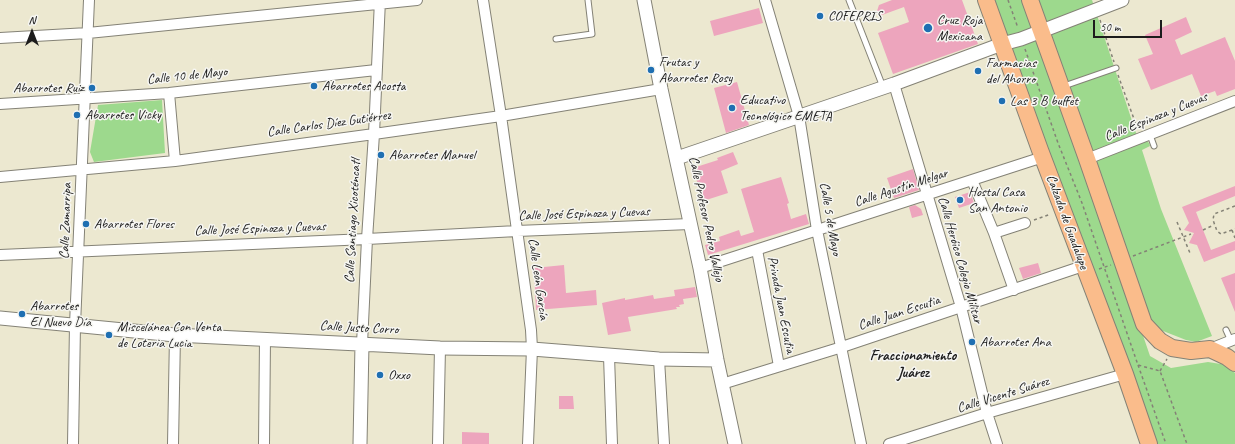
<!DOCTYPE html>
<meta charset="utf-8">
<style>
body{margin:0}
#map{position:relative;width:1235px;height:444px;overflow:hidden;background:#ece8d0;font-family:Caveat,sans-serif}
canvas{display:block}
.north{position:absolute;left:12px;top:12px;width:40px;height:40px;-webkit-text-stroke:3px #f6f6f2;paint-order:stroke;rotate:0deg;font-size:11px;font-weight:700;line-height:16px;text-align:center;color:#1c1c1c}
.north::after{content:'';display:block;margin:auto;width:14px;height:18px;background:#1c1c1c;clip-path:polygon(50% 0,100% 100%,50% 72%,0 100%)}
.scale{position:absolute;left:1093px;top:20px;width:69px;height:18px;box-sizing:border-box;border:2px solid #1c1c1c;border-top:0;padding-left:5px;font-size:12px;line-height:14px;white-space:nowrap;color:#1c1c1c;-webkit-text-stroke:3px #f6f6f2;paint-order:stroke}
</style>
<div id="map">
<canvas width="1235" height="444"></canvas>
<div class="north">N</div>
<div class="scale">50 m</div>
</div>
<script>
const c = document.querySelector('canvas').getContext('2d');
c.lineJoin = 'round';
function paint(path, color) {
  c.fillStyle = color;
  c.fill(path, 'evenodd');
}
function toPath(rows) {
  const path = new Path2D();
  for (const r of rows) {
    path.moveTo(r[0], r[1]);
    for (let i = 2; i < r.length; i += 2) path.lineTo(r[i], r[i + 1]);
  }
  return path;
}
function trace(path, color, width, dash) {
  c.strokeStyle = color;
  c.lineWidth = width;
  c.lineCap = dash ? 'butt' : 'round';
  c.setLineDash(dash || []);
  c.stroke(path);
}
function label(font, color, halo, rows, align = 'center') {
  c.font = font + ' Caveat,sans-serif';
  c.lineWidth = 3;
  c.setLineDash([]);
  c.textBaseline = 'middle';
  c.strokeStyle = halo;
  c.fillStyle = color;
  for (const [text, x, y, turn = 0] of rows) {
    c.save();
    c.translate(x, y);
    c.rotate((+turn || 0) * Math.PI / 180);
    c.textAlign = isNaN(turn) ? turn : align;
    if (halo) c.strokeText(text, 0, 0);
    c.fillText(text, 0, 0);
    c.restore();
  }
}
paint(toPath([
 [993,0,1092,0,1138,139,1087,159,1118,262,1150,356,1171,368,1208,362,1227,365,1235,373,1235,444,1151,444],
 [162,100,165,153,94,162,90,152,98,105],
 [1146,140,1149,143,1150,146,1142,150,1161,209,1212,336,1196,342,1186,340,1158,329,1152,322,1090,161]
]), '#9dd98d');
paint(toPath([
 [892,0,962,0,978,44,893,74,878,33,909,22,904,7,882,15,879,14,877,11,879,5],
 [759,8,763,23,714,36,710,21],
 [1186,17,1192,32,1175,40,1181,55,1225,37,1235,61,1235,89,1217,96,1215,91,1201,96,1192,74,1151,90,1138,59,1153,54,1145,35],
 [737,82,749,125,726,133,714,88],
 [733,152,738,164,721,171,728,193,703,201,693,168,718,160,717,158],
 [913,169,919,190,894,198,887,178],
 [781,177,789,203,787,204,791,219,806,214,809,224,708,255,705,245,720,241,719,237,739,230,741,236,754,232,741,189],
 [1235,186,1235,196,1196,212,1211,250,1235,241,1235,250,1204,262,1197,245,1189,243,1194,233,1184,230,1189,223,1182,207],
 [970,192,974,203,959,208,955,197],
 [915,205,921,209,923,215,912,218,909,207],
 [1038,263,1041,273,1023,279,1019,268],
 [564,265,566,293,596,290,597,305,536,310,534,268],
 [1235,273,1235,312,1221,278],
 [695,287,697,297,683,299,684,304,679,305,680,307,676,307,677,309,628,317,631,331,608,335,602,303,625,298,625,300,653,295,654,299,675,296,674,290],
 [559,396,573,396,574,409,559,409],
 [462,432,489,433,489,444,462,444]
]), '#eda5bd');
const service = toPath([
 [849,0,883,87],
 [556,39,592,34,588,0],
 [1064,86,1116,68],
 [1150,135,1154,146],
 [1226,330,1231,341]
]);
const minor = toPath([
 [483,0,501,116,531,330,532,349,528,444],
 [765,0,799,116,817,230,861,444],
 [0,38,88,33,417,0],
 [894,84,961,307,987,413,997,444],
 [169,93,175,161],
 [0,104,169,93,376,70],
 [1087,159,1235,101],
 [0,177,175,161,374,134,501,116,661,89],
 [972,180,994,233,1014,290],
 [994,233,1025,223],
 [757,250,779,366],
 [0,255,367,239,517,231,690,224],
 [700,268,1043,157],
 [362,344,367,239,374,134,380,0],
 [1210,349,1235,339],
 [609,356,612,444],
 [659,359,664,444],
 [722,384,842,347,1083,266],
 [73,444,75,325,89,0],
 [173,444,175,335],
 [264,444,265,339],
 [438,444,440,348],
 [889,444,987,413,1125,374]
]);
const tertiary = toPath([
 [644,0,661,89,700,268,717,360,735,444],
 [677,158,894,84,1002,44,1021,39,1122,0],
 [0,318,175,335,440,348,532,349,659,359,717,360],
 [360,444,362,344]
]);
const primary = toPath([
 [986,0,1040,150,1125,374,1149,444],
 [1030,0,1087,159,1144,324,1160,341,1172,348,1191,351,1210,349,1227,357,1235,363]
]);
trace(service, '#848276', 7);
trace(minor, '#848276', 12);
trace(tertiary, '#848276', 15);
trace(primary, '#848276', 18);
trace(toPath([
 [1008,0,1018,28],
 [1100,20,1114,62],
 [1025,49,1058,143,1082,203,1138,365,1160,371,1187,444],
 [1118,75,1138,130],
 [1235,206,1214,214,1213,220,1217,231,1221,234,1235,229],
 [1034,220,1051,214],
 [1177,222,1190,253],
 [1203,230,1214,225],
 [1232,230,1235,238],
 [1133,256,1191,234],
 [1099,269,1111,265],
 [1138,365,1166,444],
 [1160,371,1167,359]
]), '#848276', 1.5, [3, 3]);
trace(service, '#fff', 5);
trace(minor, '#fff', 10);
trace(tertiary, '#fff', 13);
trace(primary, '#fabc8b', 16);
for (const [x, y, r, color] of [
 [820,16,4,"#1f6fb2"],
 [928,28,5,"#1f6fb2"],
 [651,70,4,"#1f6fb2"],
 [978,71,4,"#1f6fb2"],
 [314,86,4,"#1f6fb2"],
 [92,88,4,"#1f6fb2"],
 [1002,101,4,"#1f6fb2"],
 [732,108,4,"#1f6fb2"],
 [77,115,4,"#1f6fb2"],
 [381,155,4,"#1f6fb2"],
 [960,200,4,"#1f6fb2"],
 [86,224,4,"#1f6fb2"],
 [22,314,4,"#1f6fb2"],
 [109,335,4,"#1f6fb2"],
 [972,342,4,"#1f6fb2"],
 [380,375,4,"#1f6fb2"]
]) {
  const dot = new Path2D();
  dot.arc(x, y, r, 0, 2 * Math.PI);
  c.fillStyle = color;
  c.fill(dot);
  trace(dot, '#f6f6f2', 1.5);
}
label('14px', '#1c1c1c', '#f6f6f2', [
 ["COFEPRIS",828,16],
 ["Cruz Roja",937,20],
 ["Mexicana",937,36],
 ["Frutas y",659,62],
 ["Abarrotes Rosy",659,78],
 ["Farmacias",986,63],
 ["del Ahorro",986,79],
 ["Abarrotes Acosta",322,86],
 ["Abarrotes Ruiz",84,88,"right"],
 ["Educativo",740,100],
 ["Tecnológico EMETA",740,116],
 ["Las 3 B buffet",1010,101],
 ["Abarrotes Vicky",85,115],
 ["Abarrotes Manuel",389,155],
 ["Hostal Casa",968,192],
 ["San Antonio",968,208],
 ["Abarrotes Flores",94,224],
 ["Abarrotes",30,306],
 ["El Nuevo Día",30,322],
 ["Miscelánea Con Venta",117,327],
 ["de Loteria Lucia",117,343],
 ["Abarrotes Ana",980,342],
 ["Oxxo",388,375]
], 'left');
label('14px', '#1c1c1c', '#f6f6f2', [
 ["Calle 10 de Mayo",187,76,-6],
 ["Calle Espinoza y Cuevas",1156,117,-22],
 ["Calle Carlos Díez Gutiérrez",329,124,-8],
 ["Calle Agustín Melgar",901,188,-18],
 ["Calle José Espinoza y Cuevas",584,214,-2],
 ["Calle Profesor Pedro Vallejo",706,219,78],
 ["Calle 5 de Mayo",830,219,80],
 ["Calle Zamarripa",66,221,-88],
 ["Calle Santiago Xicoténcatl",353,221,-87],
 ["Calzada de Guadalupe",1067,222,70],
 ["Calle José Espinoza y Cuevas",260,229,-2],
 ["Calle Heróico Colegio Militar",960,260,74],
 ["Calle León García",538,279,82],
 ["Privada Juan Escutia",781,305,79],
 ["Calle Juan Escutia",899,313,-18],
 ["Calle Justo Corro",359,328,3],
 ["Calle Vicente Suárez",1003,395,-17]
]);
label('bold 15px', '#1c1c1c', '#f6f6f2', [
 ["Fraccionamiento",913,356],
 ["Juárez",913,373]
]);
</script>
